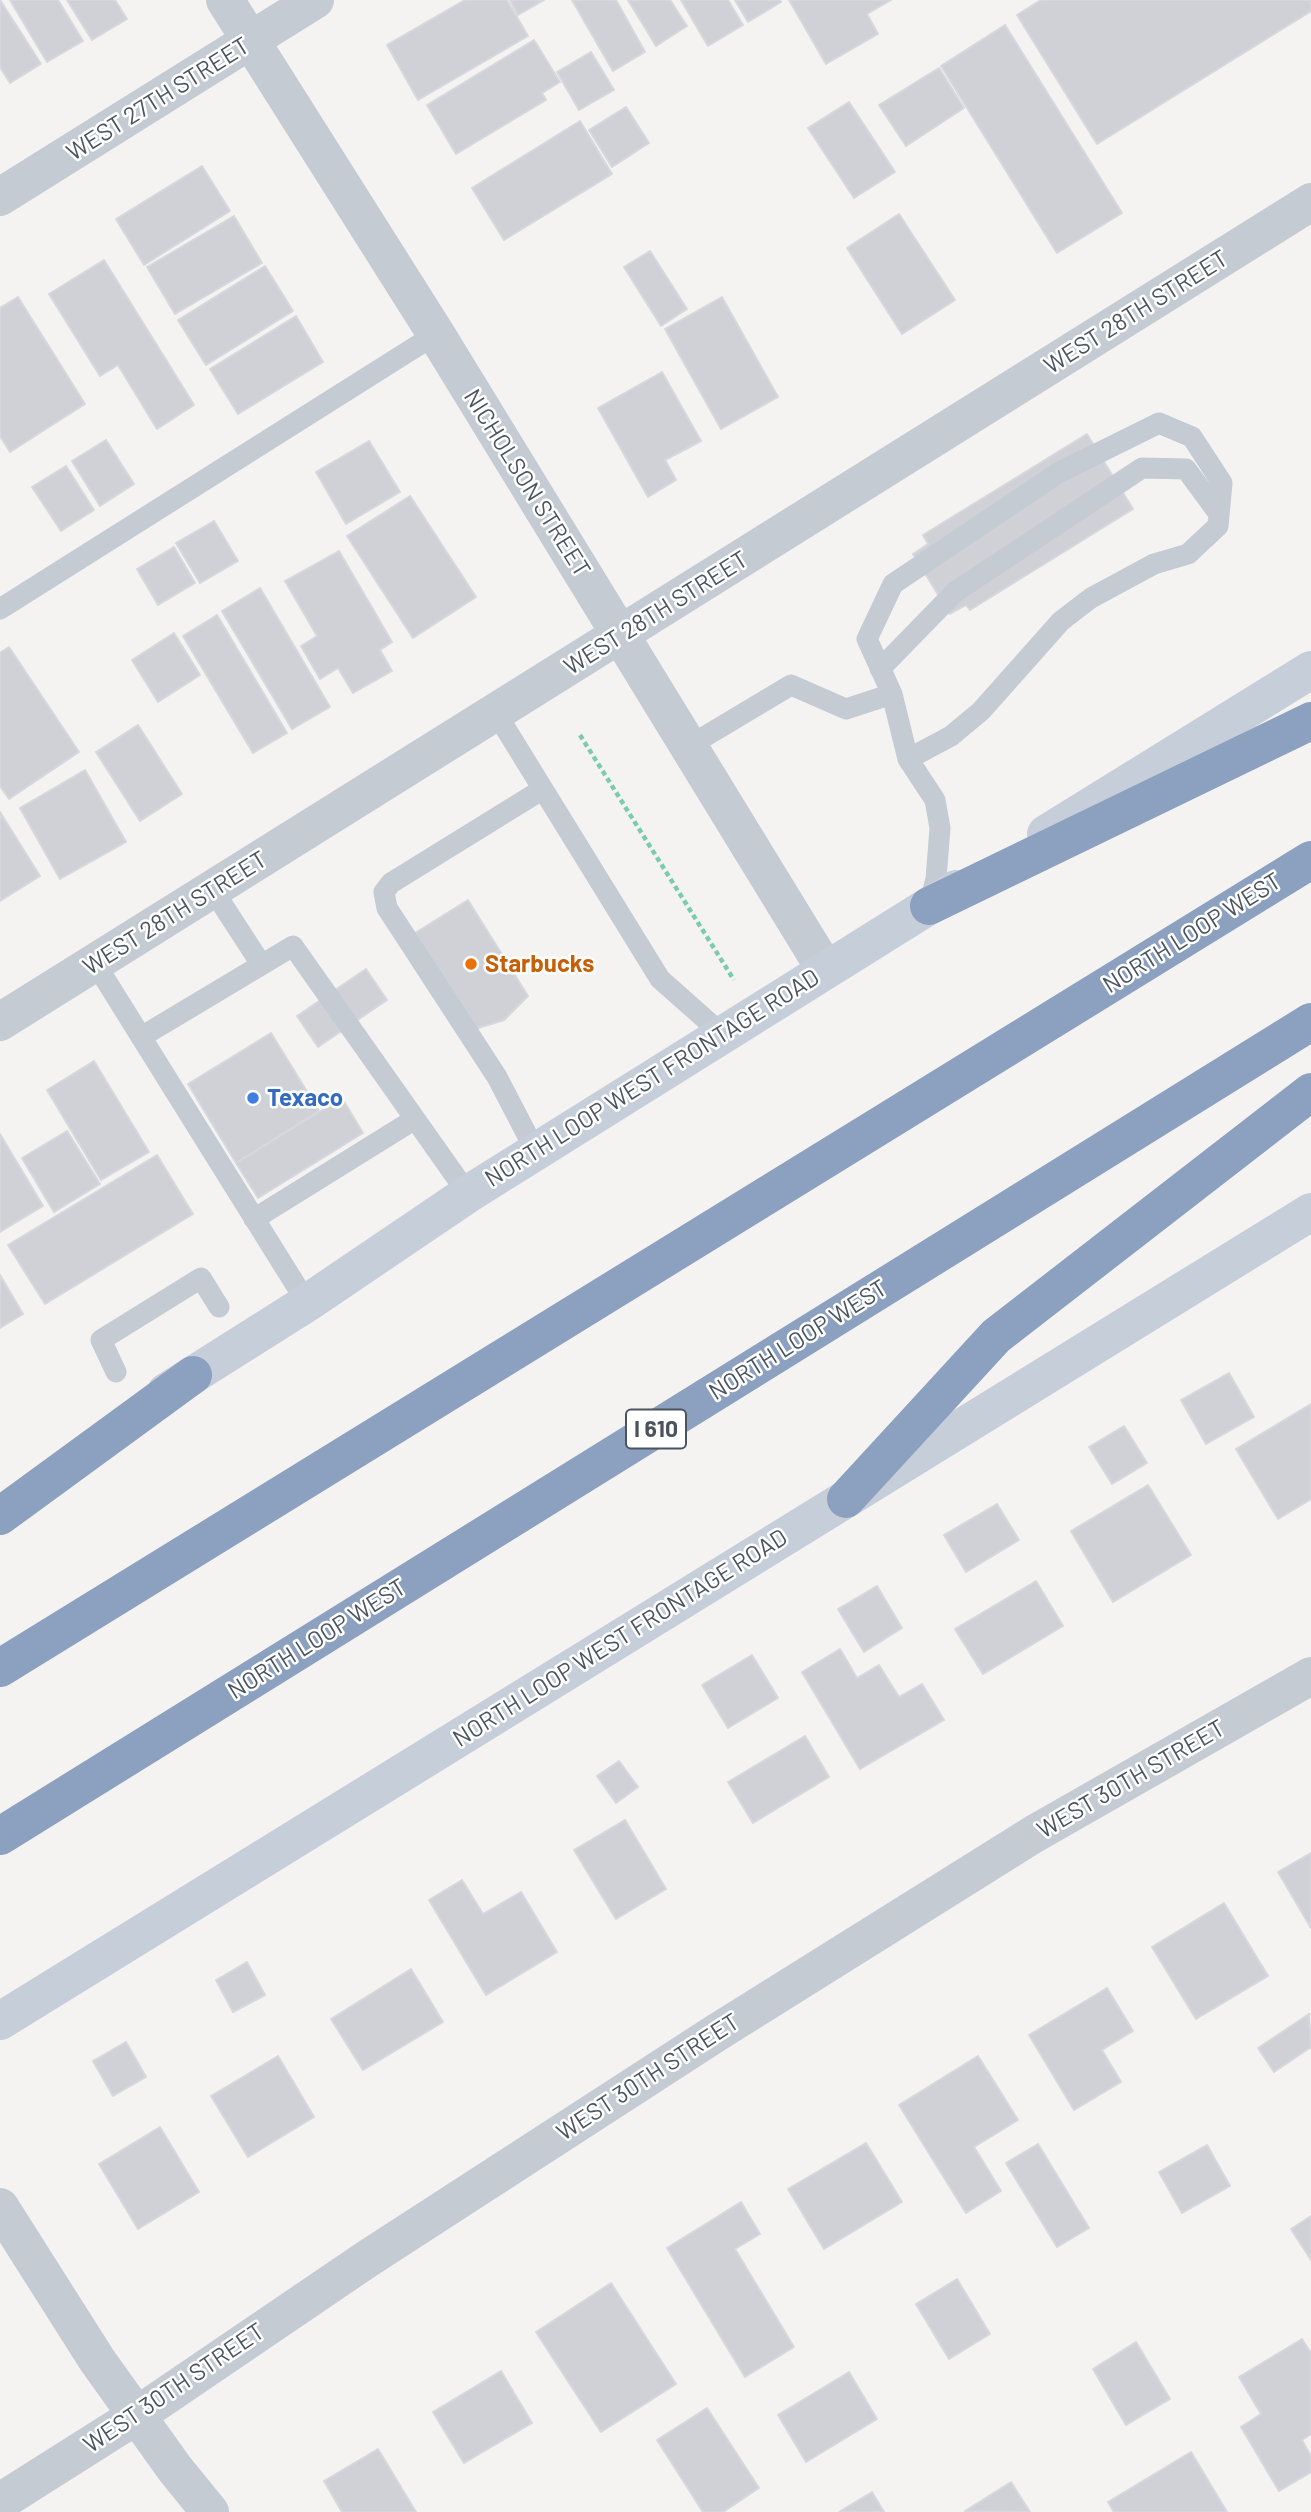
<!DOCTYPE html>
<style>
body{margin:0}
canvas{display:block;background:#f4f3f2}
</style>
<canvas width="1311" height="2512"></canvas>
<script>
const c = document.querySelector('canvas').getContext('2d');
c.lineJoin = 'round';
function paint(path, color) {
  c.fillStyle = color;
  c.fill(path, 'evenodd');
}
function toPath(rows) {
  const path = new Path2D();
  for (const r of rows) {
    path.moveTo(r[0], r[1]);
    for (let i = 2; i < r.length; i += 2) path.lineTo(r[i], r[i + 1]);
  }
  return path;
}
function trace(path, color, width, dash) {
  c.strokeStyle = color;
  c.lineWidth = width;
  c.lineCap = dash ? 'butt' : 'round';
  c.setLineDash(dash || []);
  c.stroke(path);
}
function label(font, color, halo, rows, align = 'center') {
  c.font = font + ' Barlow,sans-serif';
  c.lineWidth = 5;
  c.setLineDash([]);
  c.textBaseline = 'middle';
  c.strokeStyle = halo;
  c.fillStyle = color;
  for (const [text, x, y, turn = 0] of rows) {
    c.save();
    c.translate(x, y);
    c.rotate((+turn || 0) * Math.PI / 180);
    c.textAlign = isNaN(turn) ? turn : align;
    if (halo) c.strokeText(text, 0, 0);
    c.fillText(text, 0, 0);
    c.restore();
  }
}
const building = toPath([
 [0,0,41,64,10,83,0,67,0,0],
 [10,0,58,0,83,41,47,62,10,0],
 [67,0,115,0,127,19,92,40,67,0],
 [465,0,507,0,528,36,418,100,387,45,465,0],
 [510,0,544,0,518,15,510,0],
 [572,0,616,0,645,52,613,71,572,0],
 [628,0,670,0,687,26,656,46,628,0],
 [681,0,728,0,743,25,708,46,681,0],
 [735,0,780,0,781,2,748,22,735,0],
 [789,0,891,0,867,14,878,34,826,64,789,0],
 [1041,0,1311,0,1311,11,1097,144,1017,15,1041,0],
 [1005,25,1122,213,1057,253,941,66,1005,25],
 [534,40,560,82,542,93,546,100,456,154,427,105,534,40],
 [591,52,614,90,579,110,557,72,591,52],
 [939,68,964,108,906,146,879,105,939,68],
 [849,102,895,172,854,198,808,128,849,102],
 [626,107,649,143,612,167,589,130,626,107],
 [580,121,612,174,504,240,472,188,580,121],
 [202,166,230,211,144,265,116,219,202,166],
 [899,214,955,300,902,334,847,248,899,214],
 [234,216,262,263,175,314,147,267,234,216],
 [650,251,687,309,661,326,624,267,650,251],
 [104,260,194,405,157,429,118,365,100,376,49,294,104,260],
 [265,266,293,311,206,365,178,320,265,266],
 [18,297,85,404,10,452,0,436,0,308,18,297],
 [722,297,778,397,721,429,665,329,722,297],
 [296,316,323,362,238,414,210,369,296,316],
 [662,372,701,441,665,460,676,480,648,497,598,408,662,372],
 [1087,434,1133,509,970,610,966,605,950,614,913,554,928,544,923,535,1087,434],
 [106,440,134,484,100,506,72,461,106,440],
 [369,441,400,492,346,524,316,472,369,441],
 [66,466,94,510,61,531,32,487,66,466],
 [410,496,476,597,413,638,347,536,410,496],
 [214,521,238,561,200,583,176,543,214,521],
 [174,547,195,583,158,605,137,569,174,547],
 [339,551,392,642,380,650,392,671,353,693,338,668,320,679,301,646,317,636,285,581,339,551],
 [260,588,330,707,292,729,222,611,260,588],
 [217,615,287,733,253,753,183,636,217,615],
 [174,633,200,675,158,702,132,660,174,633],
 [9,647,79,752,9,799,0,786,0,653,9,647],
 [138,725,182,794,140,821,96,752,138,725],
 [85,770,126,842,60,879,20,808,85,770],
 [0,812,40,876,0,901,0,812],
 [468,900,528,996,504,1020,475,1029,415,933,468,900],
 [366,969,387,1000,318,1047,297,1016,366,969],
 [271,1033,319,1111,236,1163,188,1084,271,1033],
 [94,1061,149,1152,101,1180,47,1090,94,1061],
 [342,1098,363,1133,258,1198,236,1163,342,1098],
 [67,1131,100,1184,54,1212,22,1158,67,1131],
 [0,1134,43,1206,0,1232,0,1134],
 [157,1155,193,1214,45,1304,8,1245,157,1155],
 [0,1275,23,1314,0,1328,0,1275],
 [1229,1373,1254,1417,1206,1444,1181,1400,1229,1373],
 [1311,1404,1311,1499,1278,1519,1236,1449,1311,1404],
 [1124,1426,1147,1463,1112,1484,1089,1447,1124,1426],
 [1148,1485,1191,1555,1113,1602,1071,1531,1148,1485],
 [997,1504,1019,1540,966,1572,944,1535,997,1504],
 [1036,1581,1063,1626,983,1674,955,1629,1036,1581],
 [877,1586,902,1628,864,1652,838,1609,877,1586],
 [840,1649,857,1678,879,1665,899,1697,922,1684,944,1720,860,1769,802,1672,840,1649],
 [752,1655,778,1698,728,1728,702,1685,752,1655],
 [805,1736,829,1777,753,1823,728,1782,805,1736],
 [619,1761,638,1787,616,1803,597,1776,619,1761],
 [625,1820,666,1889,616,1919,574,1850,625,1820],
 [1311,1853,1311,1928,1278,1872,1311,1853],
 [462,1880,483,1914,521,1892,557,1952,486,1995,429,1900,462,1880],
 [1224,1903,1268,1976,1196,2019,1152,1947,1224,1903],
 [247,1962,265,1995,233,2012,216,1980,247,1962],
 [411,1969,443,2022,363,2070,331,2019,411,1969],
 [1107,1988,1133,2031,1102,2050,1121,2082,1074,2110,1029,2035,1107,1988],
 [1309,2014,1311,2047,1274,2072,1258,2048,1309,2014],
 [126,2042,146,2077,113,2096,93,2061,126,2042],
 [278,2056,314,2117,248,2157,211,2096,278,2056],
 [978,2056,1018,2120,974,2147,1001,2191,966,2213,899,2105,978,2056],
 [160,2127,199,2192,138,2229,99,2164,160,2127],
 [866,2143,902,2202,824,2249,788,2189,866,2143],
 [1038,2144,1089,2228,1057,2247,1006,2163,1038,2144],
 [1207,2145,1230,2186,1182,2213,1159,2172,1207,2145],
 [741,2202,760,2234,735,2249,794,2347,745,2377,667,2248,741,2202],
 [1311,2216,1311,2260,1291,2229,1311,2216],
 [957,2279,990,2334,949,2359,916,2304,957,2279],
 [611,2283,676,2384,601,2432,536,2332,611,2283],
 [1302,2339,1311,2353,1311,2434,1302,2440,1311,2456,1311,2472,1279,2491,1241,2427,1261,2414,1239,2377,1302,2339],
 [1136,2342,1170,2399,1126,2425,1093,2369,1136,2342],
 [501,2371,532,2423,464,2463,433,2412,501,2371],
 [849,2372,877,2419,806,2462,778,2415,849,2372],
 [707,2408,759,2488,723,2512,703,2512,657,2440,707,2408],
 [378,2449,416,2512,342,2512,324,2481,378,2449],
 [1191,2452,1227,2512,1114,2512,1108,2502,1191,2452],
 [1011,2482,1030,2512,965,2511,1011,2482],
 [872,2492,884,2512,839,2512,872,2492]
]);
paint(building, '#cfd1d6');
trace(building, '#d7d8dd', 2);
trace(toPath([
 [580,735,734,980]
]), '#7cccab', 4.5, [5, 3.5]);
trace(toPath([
 [0,609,436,334],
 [880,669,955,592,1142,468,1186,469,1219,514],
 [496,713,660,979,722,1034],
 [689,746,791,685,846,709,892,694],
 [908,759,951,736,981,711,1061,621,1091,598,1154,564,1188,554,1218,526,1222,483,1192,437,1159,423,1058,473,893,584,867,639,892,694,908,759,935,800,940,828,936,879,929,906],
 [213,890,261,964],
 [95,963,307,1303],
 [141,1037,293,946,468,1194],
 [536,1152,497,1077,387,908,384,892,391,883,543,789],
 [254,1219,415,1119],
 [116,1372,101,1340,201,1278,219,1307]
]), '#c4cbd3', 21);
trace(toPath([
 [225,0,436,334,825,969],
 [0,197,315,0],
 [0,1022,1311,202],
 [0,2207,97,2360,175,2469,210,2512],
 [0,2502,136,2416,367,2259,716,2033,1034,1834,1311,1676]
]), '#c4cbd3', 38);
trace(toPath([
 [1046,834,1311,670],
 [166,1392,307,1303,468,1194,956,889],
 [0,2021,1311,1212]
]), '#c6ceda', 38);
trace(toPath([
 [929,906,1311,721],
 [846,1499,996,1336,1311,1092],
 [0,1516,193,1375],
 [0,1668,1311,860],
 [0,1836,1311,1022]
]), '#8ca0bf', 38);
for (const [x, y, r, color] of [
 [471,964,7,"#e8710a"],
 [253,1098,7,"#3f7fe0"]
]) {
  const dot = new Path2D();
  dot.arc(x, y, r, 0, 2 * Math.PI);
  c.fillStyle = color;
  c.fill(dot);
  trace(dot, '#fff', 2.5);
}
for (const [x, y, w] of [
 [656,1429,60]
]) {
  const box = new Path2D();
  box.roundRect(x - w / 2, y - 19.5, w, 39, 5);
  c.fillStyle = '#fff';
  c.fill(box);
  trace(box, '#4a545f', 2);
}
label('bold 23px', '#4a545f', null, [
 ["I 610",656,1429]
]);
label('24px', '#4a545f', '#fff', [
 ["WEST 27TH STREET",158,99,-32],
 ["WEST 28TH STREET",1136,312,-32],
 ["NICHOLSON STREET",527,483,58],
 ["WEST 28TH STREET",656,613,-32],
 ["WEST 28TH STREET",175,913,-32],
 ["NORTH LOOP WEST",1192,933,-32],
 ["NORTH LOOP WEST FRONTAGE ROAD",652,1078,-32],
 ["NORTH LOOP WEST",798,1340,-32],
 ["NORTH LOOP WEST FRONTAGE ROAD",620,1638,-32],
 ["NORTH LOOP WEST",317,1639,-32],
 ["WEST 30TH STREET",1131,1779,-30],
 ["WEST 30TH STREET",648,2077,-33],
 ["WEST 30TH STREET",174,2388,-34]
]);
label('bold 24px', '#c56008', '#fff', [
 ["Starbucks",485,964]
], 'left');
label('bold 24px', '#366cbe', '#fff', [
 ["Texaco",267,1098]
], 'left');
</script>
